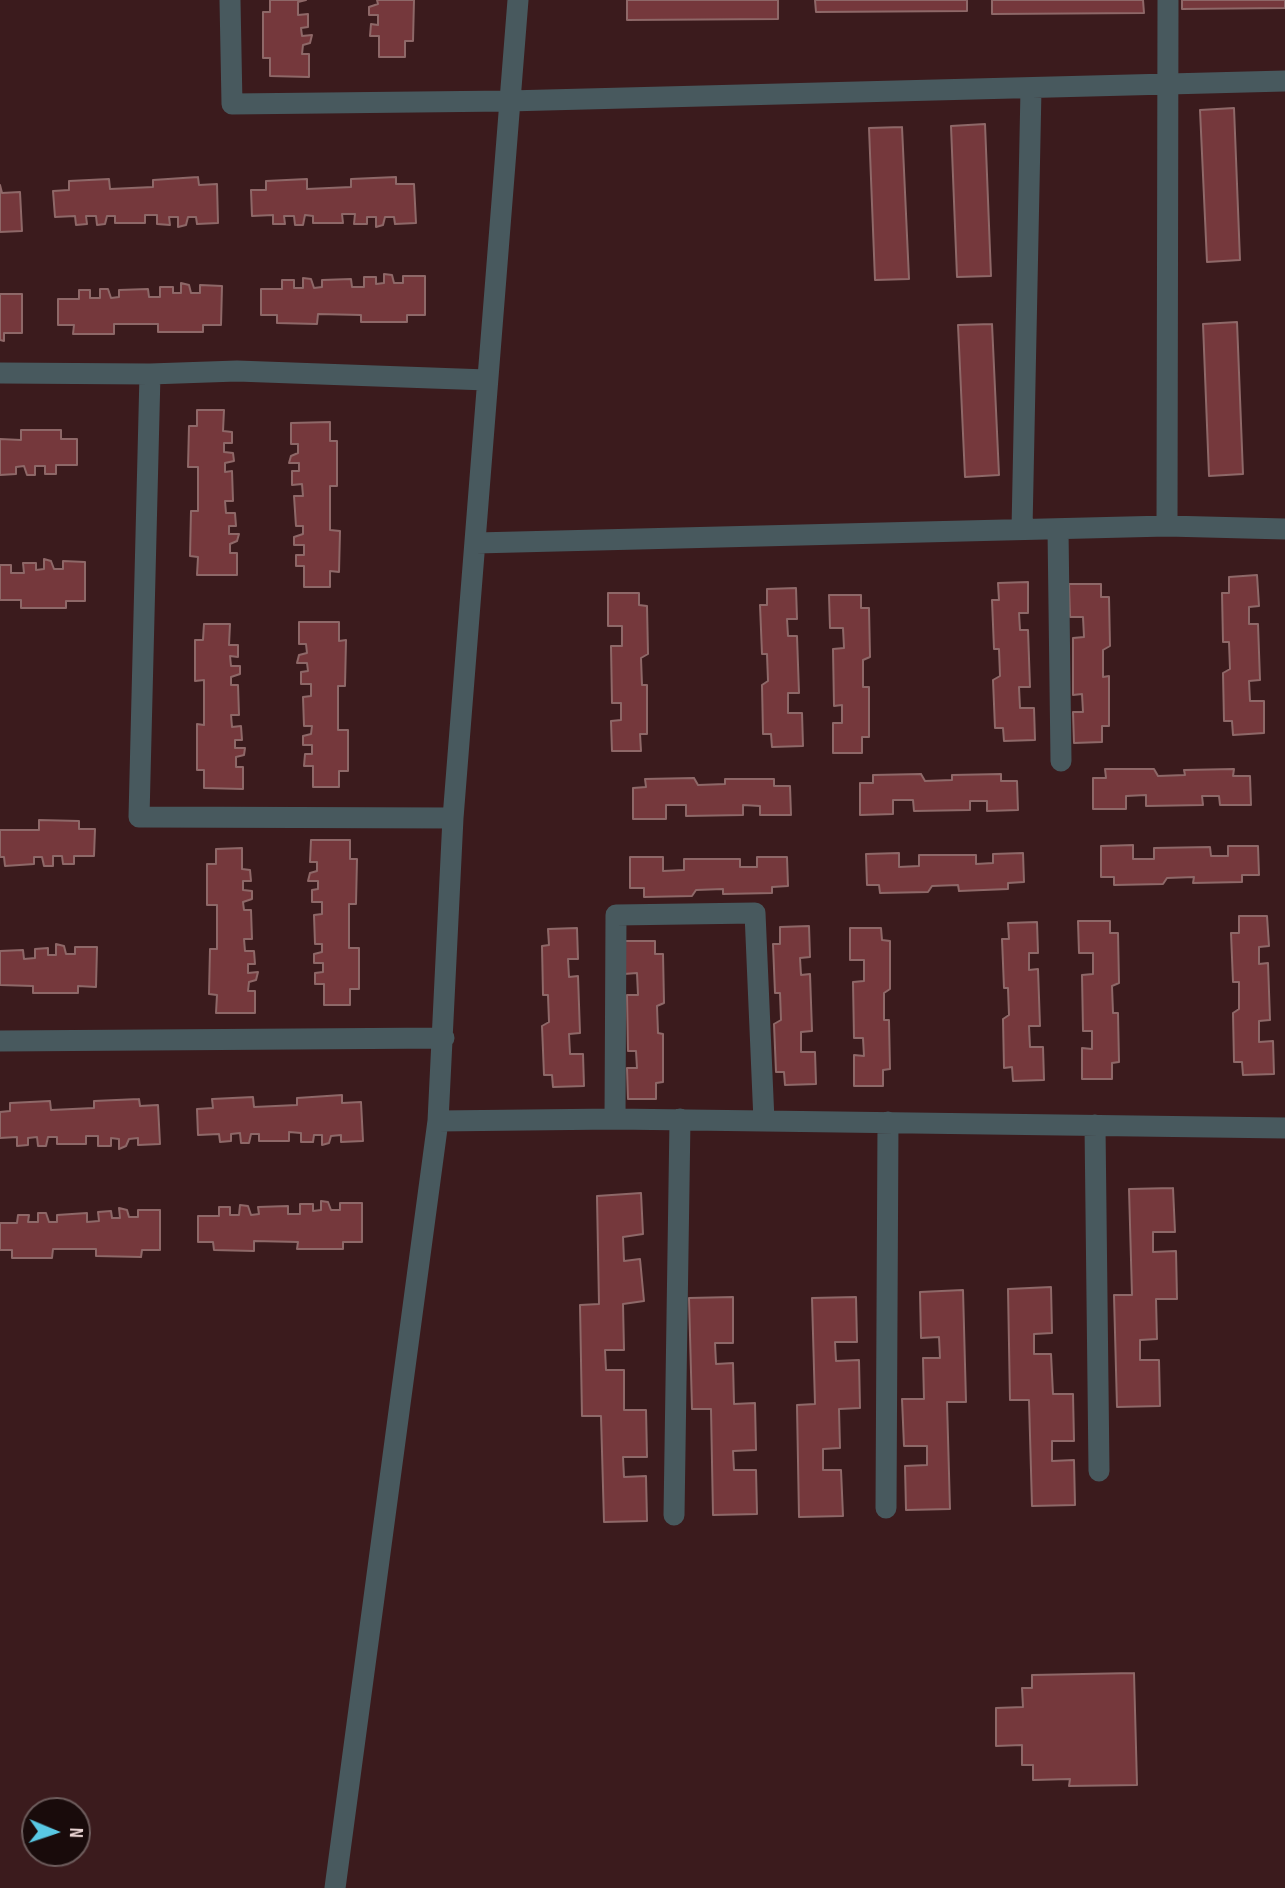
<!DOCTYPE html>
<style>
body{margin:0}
#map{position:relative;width:1285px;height:1888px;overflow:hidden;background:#3b1b1d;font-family:"Sofia Sans Condensed",sans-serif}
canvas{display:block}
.north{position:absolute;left:21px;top:1797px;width:70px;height:70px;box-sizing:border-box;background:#190b0b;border:2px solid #6d5c5c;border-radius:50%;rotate:92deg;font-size:19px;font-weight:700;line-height:28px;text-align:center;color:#ecd6d5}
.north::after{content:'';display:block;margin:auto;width:24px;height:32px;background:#59c8e4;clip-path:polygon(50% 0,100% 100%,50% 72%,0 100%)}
</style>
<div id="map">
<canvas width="1285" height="1888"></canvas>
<div class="north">N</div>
</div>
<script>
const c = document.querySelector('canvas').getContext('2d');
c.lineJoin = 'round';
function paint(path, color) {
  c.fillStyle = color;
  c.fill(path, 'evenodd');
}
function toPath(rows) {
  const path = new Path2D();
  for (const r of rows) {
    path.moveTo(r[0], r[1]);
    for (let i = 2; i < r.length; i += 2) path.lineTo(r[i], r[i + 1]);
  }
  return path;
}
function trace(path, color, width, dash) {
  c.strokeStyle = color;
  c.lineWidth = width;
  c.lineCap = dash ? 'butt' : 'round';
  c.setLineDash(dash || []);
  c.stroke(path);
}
const building = toPath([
 [270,0,306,0,298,2,298,15,308,14,308,27,301,28,302,36,312,35,310,43,303,45,302,54,309,54,309,77,270,76,270,58,263,58,263,12,270,12,270,0],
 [377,0,414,0,413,41,405,41,405,57,379,57,379,36,370,36,371,24,378,25,378,15,369,15,369,7,378,4,377,0],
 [627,0,778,0,778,19,627,20,627,0],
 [815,0,967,0,967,11,816,12,815,0],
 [992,0,1143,0,1144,13,992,14,992,0],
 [1182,0,1285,0,1285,8,1182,9,1182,0],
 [1234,108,1240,260,1207,262,1200,110,1234,108],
 [985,124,991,276,957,277,951,126,985,124],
 [902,127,909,279,875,280,869,128,902,127],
 [198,177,199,185,217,184,218,223,197,224,196,217,188,217,186,225,178,227,178,217,169,217,170,225,157,224,157,215,145,215,145,223,115,223,115,216,107,216,105,224,97,225,96,216,86,216,87,224,76,225,75,216,55,217,53,191,69,190,69,181,109,179,110,189,153,187,153,180,198,177],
 [396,177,396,184,414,184,416,223,395,224,394,217,385,217,383,225,376,227,376,217,367,217,367,224,354,224,355,214,342,214,343,223,313,223,313,216,305,215,303,225,295,225,294,216,284,216,285,224,273,224,273,215,252,216,251,190,266,190,266,181,307,179,307,189,351,187,351,179,396,177],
 [0,185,2,193,20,192,22,231,0,232,0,185],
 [384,274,392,275,394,283,403,283,403,276,425,276,425,315,407,315,407,322,361,322,361,315,318,314,317,324,277,323,277,315,261,315,261,289,282,289,282,280,294,280,294,288,303,288,303,278,311,279,314,288,322,287,322,280,351,279,352,287,364,287,364,277,376,277,376,284,384,283,384,274],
 [181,283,189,285,191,293,200,293,200,285,222,286,221,325,203,325,203,332,158,332,158,324,114,324,114,334,73,334,74,325,58,325,58,299,79,299,79,290,90,290,90,298,100,298,100,289,108,289,111,298,119,297,119,290,148,289,149,297,160,297,160,287,173,287,173,293,181,293,181,283],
 [0,294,22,294,22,333,4,333,4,341,0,340,0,294],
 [1237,322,1243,474,1209,476,1203,324,1237,322],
 [992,324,999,475,965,477,958,325,992,324],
 [197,410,224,410,223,431,232,432,232,443,224,443,224,452,233,453,234,461,225,463,225,472,232,471,233,501,225,501,226,513,235,513,236,526,229,526,229,534,239,534,237,541,230,544,230,553,237,553,237,575,197,575,198,557,190,556,191,511,198,511,198,467,188,467,189,426,197,426,197,410],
 [330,422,330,441,337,441,337,486,330,486,330,530,340,531,339,572,330,571,330,587,304,587,304,566,296,566,296,555,304,555,304,545,294,545,294,537,303,534,303,526,296,526,294,496,303,496,302,484,292,485,292,471,299,471,299,463,289,463,291,456,298,453,298,444,291,444,291,423,330,422],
 [21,430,61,430,61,439,77,439,77,465,56,465,56,474,45,474,45,466,35,466,35,475,27,475,24,466,16,467,16,474,0,475,0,439,21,440,21,430],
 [44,559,51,561,54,569,63,569,63,561,85,562,85,601,66,601,66,608,21,608,21,600,0,600,0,565,11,565,11,573,24,573,23,563,36,563,36,570,44,569,44,559],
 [1257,575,1259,606,1249,607,1249,624,1258,624,1260,680,1249,681,1250,701,1264,701,1264,733,1233,735,1232,721,1224,721,1223,673,1230,669,1229,642,1223,642,1222,593,1229,593,1229,577,1257,575],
 [1028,582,1028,613,1019,613,1020,630,1028,630,1030,687,1019,687,1020,708,1034,708,1035,740,1004,741,1003,728,995,728,993,680,1000,676,999,649,994,649,992,600,999,600,998,583,1028,582],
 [1069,584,1101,584,1101,597,1109,597,1110,646,1103,650,1103,677,1109,676,1109,726,1102,726,1102,742,1074,743,1073,712,1083,712,1082,694,1073,695,1073,638,1084,637,1083,617,1070,617,1069,584],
 [796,588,797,619,787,619,788,636,797,636,799,693,788,693,788,713,802,713,803,746,772,747,771,734,763,734,762,685,768,681,767,654,762,654,760,605,767,605,767,589,796,588],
 [608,593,639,593,639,605,647,606,648,654,641,658,642,685,647,685,647,734,640,734,641,751,612,751,611,721,621,720,621,703,612,703,611,646,622,646,622,626,608,626,608,593],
 [829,595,861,595,861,608,869,608,870,657,863,660,863,687,869,687,869,737,862,737,862,753,833,753,833,723,842,723,842,705,834,706,833,649,844,648,843,628,830,628,829,595],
 [299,622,339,622,339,641,346,640,345,686,338,686,338,730,348,730,348,771,339,771,339,787,313,787,313,766,304,766,305,754,312,754,312,745,303,745,303,736,311,734,312,726,304,726,303,697,311,696,311,684,301,684,301,672,308,671,307,663,297,663,299,655,307,653,306,644,299,644,299,622],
 [204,624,230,624,229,645,238,645,238,657,230,656,231,666,240,666,240,674,231,677,231,685,238,685,239,715,231,715,232,727,241,726,242,740,235,740,235,748,245,748,244,755,236,757,236,767,243,767,243,789,204,788,204,770,197,770,197,724,204,725,204,680,195,681,195,640,203,640,204,624],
 [1105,769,1154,769,1158,776,1185,775,1184,770,1234,769,1233,776,1250,776,1251,805,1220,805,1219,796,1202,796,1203,805,1146,806,1146,795,1126,796,1126,809,1093,809,1093,778,1106,778,1105,769],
 [921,774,925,781,952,780,952,775,1001,774,1001,781,1017,781,1018,810,987,811,987,801,970,801,970,810,914,811,913,800,893,800,893,814,860,815,860,783,873,783,873,775,921,774],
 [694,778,698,785,725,784,725,779,774,779,774,786,790,786,791,815,760,815,760,806,743,805,743,815,686,816,686,805,666,805,666,819,633,819,633,788,646,787,645,779,694,778],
 [39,820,79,821,79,829,95,829,94,856,74,856,74,864,63,864,62,856,53,856,53,866,44,866,42,857,34,857,34,864,5,866,4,857,0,857,0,830,39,830,39,820],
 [311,840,350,840,350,859,357,859,356,904,349,904,349,948,359,948,359,989,350,989,350,1005,324,1005,324,984,315,984,315,973,323,972,323,963,314,963,314,954,322,952,322,944,315,944,314,915,322,914,322,902,312,902,312,890,318,889,318,881,308,881,310,873,317,871,317,862,310,862,311,840],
 [1133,845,1133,859,1154,859,1154,848,1210,847,1211,856,1228,856,1228,846,1258,846,1259,875,1242,875,1242,882,1193,883,1194,877,1167,878,1163,884,1114,885,1114,877,1101,877,1101,846,1133,845],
 [242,848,242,869,250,870,251,881,243,881,243,890,252,891,252,899,243,902,244,910,251,910,252,939,244,939,245,951,254,951,255,964,248,964,248,973,258,972,256,980,249,982,248,991,255,991,255,1013,216,1013,217,995,209,994,210,949,217,949,217,905,207,905,207,864,216,864,216,849,242,848],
 [899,853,899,867,919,866,919,855,976,855,976,864,993,863,993,854,1023,853,1024,882,1008,883,1008,889,959,891,958,885,932,886,928,892,880,893,879,885,867,885,866,854,899,853],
 [630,857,663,857,663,871,684,870,684,859,740,859,740,867,757,867,757,857,787,857,788,886,772,887,772,893,723,894,723,889,696,890,692,896,644,897,644,888,630,888,630,857],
 [1239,916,1267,916,1269,946,1259,947,1259,964,1268,963,1270,1020,1259,1021,1259,1042,1273,1041,1274,1074,1243,1075,1242,1062,1234,1062,1233,1013,1239,1009,1239,982,1233,982,1231,933,1239,933,1239,916],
 [1078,921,1110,921,1110,933,1118,933,1119,983,1112,986,1113,1013,1118,1013,1119,1062,1112,1063,1112,1079,1082,1079,1082,1048,1092,1049,1092,1031,1083,1031,1082,975,1093,974,1093,953,1079,953,1078,921],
 [1037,922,1038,953,1029,953,1029,970,1038,969,1040,1026,1029,1026,1030,1047,1043,1047,1044,1080,1013,1081,1012,1067,1004,1068,1003,1019,1009,1015,1008,988,1004,988,1002,939,1009,939,1008,923,1037,922],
 [809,926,810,957,800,958,801,975,810,974,812,1031,801,1032,801,1052,815,1052,816,1084,785,1085,784,1072,776,1072,774,1024,781,1020,780,993,775,993,773,944,780,944,780,927,809,926],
 [577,928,578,959,568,959,569,977,578,976,580,1033,569,1034,570,1054,583,1054,584,1086,553,1087,552,1075,544,1075,542,1026,549,1022,548,995,543,995,542,946,549,945,548,929,577,928],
 [850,928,881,928,882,940,890,941,890,989,884,993,884,1020,889,1020,890,1069,883,1070,883,1086,854,1086,854,1055,864,1056,863,1038,854,1038,853,982,864,981,864,960,850,960,850,928],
 [623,941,655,941,655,954,663,954,664,1003,657,1006,658,1033,663,1034,663,1082,656,1083,656,1099,628,1099,627,1068,637,1068,636,1051,628,1051,627,995,638,995,637,973,624,974,623,941],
 [56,944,64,946,66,954,75,954,75,947,97,947,96,987,78,986,78,993,33,993,33,986,0,985,0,951,23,950,24,959,35,958,35,949,48,948,48,955,56,955,56,944],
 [342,1095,342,1103,361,1102,363,1141,341,1142,341,1135,331,1136,329,1143,322,1145,322,1135,314,1135,313,1142,301,1142,301,1133,289,1132,289,1141,259,1141,259,1134,251,1134,249,1143,241,1143,240,1133,231,1134,231,1141,220,1142,219,1134,198,1135,197,1109,213,1108,212,1099,253,1097,254,1107,297,1105,297,1098,342,1095],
 [139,1099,140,1106,158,1105,160,1144,138,1145,138,1138,129,1139,126,1146,119,1149,119,1139,111,1138,111,1146,98,1146,98,1136,86,1136,86,1144,57,1144,57,1137,48,1137,46,1146,38,1146,37,1137,28,1138,28,1145,17,1146,17,1137,0,1138,0,1112,10,1111,10,1103,50,1101,51,1110,94,1108,94,1101,139,1099],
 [1173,1188,1175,1232,1153,1232,1153,1252,1176,1251,1177,1299,1156,1299,1157,1339,1140,1340,1140,1360,1159,1360,1160,1406,1117,1407,1114,1295,1132,1295,1129,1189,1173,1188],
 [641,1193,643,1234,623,1237,624,1261,640,1259,644,1301,623,1304,624,1350,605,1350,606,1370,624,1370,624,1410,646,1410,647,1457,623,1457,624,1477,646,1476,647,1521,604,1522,601,1416,582,1416,580,1305,599,1304,597,1196,641,1193],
 [321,1201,328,1202,331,1210,340,1210,340,1203,362,1203,362,1242,343,1242,343,1249,297,1249,298,1242,254,1241,254,1251,214,1250,213,1242,198,1242,198,1216,219,1216,219,1207,230,1207,230,1215,239,1215,240,1205,248,1206,251,1215,259,1214,258,1207,288,1206,288,1214,300,1214,300,1204,313,1204,313,1211,321,1210,321,1201],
 [119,1208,127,1210,129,1217,138,1217,138,1210,160,1210,160,1250,142,1250,141,1257,96,1256,96,1249,53,1249,52,1258,12,1258,12,1250,0,1250,0,1223,17,1223,18,1215,29,1215,28,1222,38,1222,38,1213,46,1213,49,1222,57,1222,57,1215,87,1213,87,1222,99,1221,98,1212,111,1211,112,1218,120,1218,119,1208],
 [1051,1287,1052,1333,1034,1334,1034,1354,1051,1354,1053,1394,1073,1394,1074,1441,1052,1441,1052,1461,1074,1460,1075,1505,1032,1506,1029,1400,1010,1400,1008,1289,1051,1287],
 [963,1290,966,1402,947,1402,950,1509,906,1510,905,1466,927,1465,927,1446,904,1446,902,1399,924,1399,923,1358,940,1358,939,1337,921,1338,920,1292,963,1290],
 [733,1297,733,1343,715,1343,716,1364,733,1363,734,1404,755,1403,756,1450,733,1451,734,1470,756,1470,757,1514,713,1515,711,1409,692,1409,689,1298,733,1297],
 [856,1297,857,1342,835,1342,836,1361,859,1360,860,1408,839,1409,840,1448,823,1449,823,1470,841,1470,843,1516,799,1517,797,1405,815,1404,812,1298,856,1297],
 [1134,1673,1137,1785,1069,1786,1070,1779,1033,1780,1033,1765,1022,1765,1022,1745,996,1746,996,1708,1023,1707,1022,1688,1032,1688,1032,1675,1134,1673]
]);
paint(building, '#75383c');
trace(building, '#8e6868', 2);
trace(toPath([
 [230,0,232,104,508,101,1285,81],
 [0,373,150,374,237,371,487,380],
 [150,374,139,817,453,818],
 [1167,526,1168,0],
 [1022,529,1031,89],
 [1058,529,1061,761],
 [476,543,1167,526,1285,529],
 [0,1041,444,1038],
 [615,1119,616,915,755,913,764,1121],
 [438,1121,615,1119,1285,1128],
 [1095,1125,1099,1471],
 [886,1508,888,1122],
 [674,1515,680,1119],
 [335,1888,438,1121,453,818,518,0]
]), '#48595e', 21);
</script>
